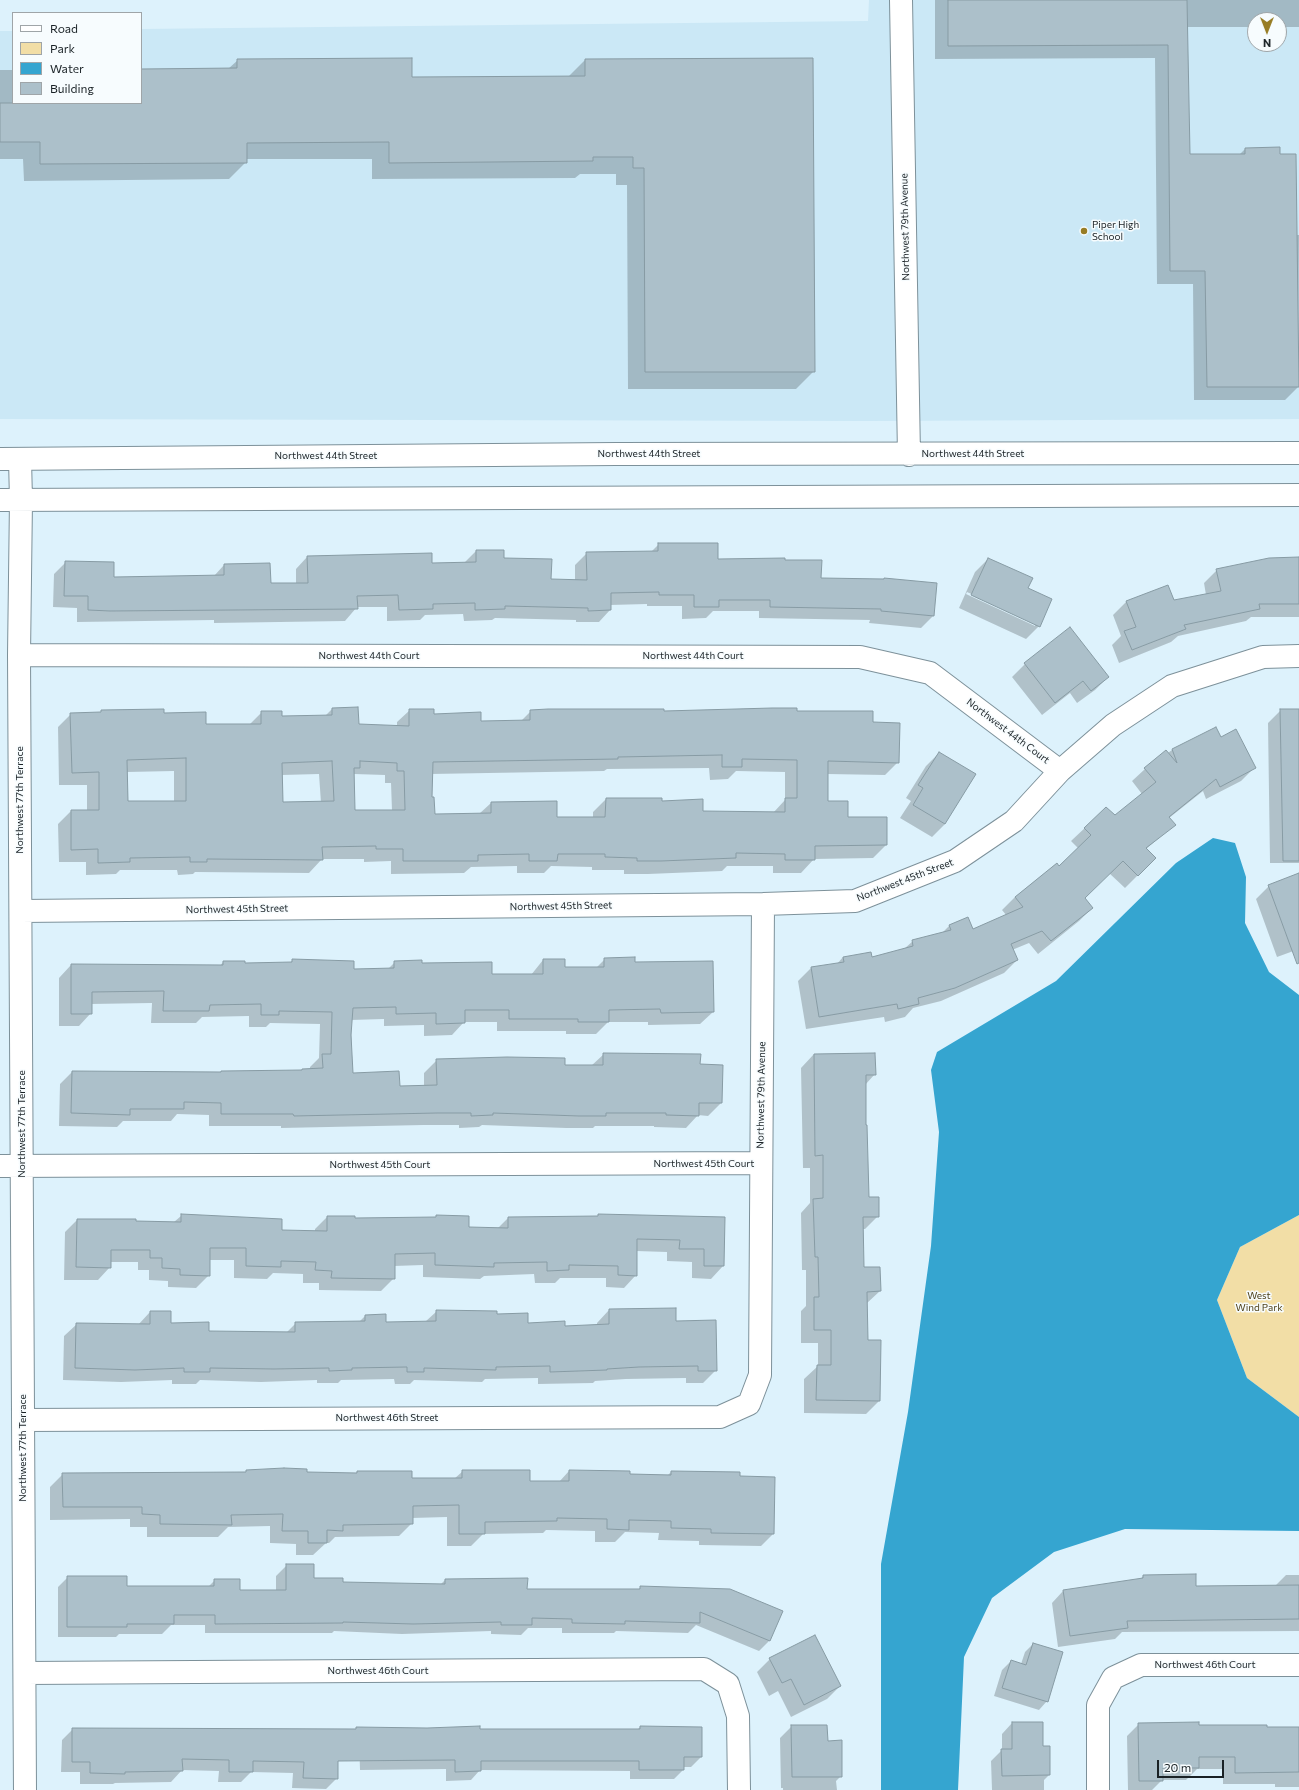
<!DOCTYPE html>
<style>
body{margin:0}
#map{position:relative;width:1299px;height:1790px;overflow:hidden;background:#ddf2fc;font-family:Commissioner,sans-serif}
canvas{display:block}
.legend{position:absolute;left:12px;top:12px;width:130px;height:92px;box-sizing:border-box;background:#f7fcfe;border:1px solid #9fa5a8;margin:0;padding:5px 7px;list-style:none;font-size:12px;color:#1a2226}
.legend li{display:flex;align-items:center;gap:8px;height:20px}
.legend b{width:20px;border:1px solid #9fa5a8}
.north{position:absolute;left:1247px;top:12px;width:40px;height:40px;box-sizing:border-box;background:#f7fcfe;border:1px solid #9fa5a8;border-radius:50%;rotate:180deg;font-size:11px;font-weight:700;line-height:16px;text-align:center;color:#1a2226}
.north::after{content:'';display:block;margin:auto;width:14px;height:18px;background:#977c24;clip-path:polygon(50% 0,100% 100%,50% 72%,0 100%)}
.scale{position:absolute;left:1157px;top:1760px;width:67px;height:18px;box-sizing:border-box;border:2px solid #1a2226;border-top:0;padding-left:5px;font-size:12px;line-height:14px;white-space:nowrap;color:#1a2226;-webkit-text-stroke:3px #f7fcfe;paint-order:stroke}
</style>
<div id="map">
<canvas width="1299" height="1790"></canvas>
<ul class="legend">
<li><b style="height:5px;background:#fff"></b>Road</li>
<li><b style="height:11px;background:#f2dea6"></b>Park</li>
<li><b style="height:11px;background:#35a5d0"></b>Water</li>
<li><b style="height:11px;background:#acc0ca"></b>Building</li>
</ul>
<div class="north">N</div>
<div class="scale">20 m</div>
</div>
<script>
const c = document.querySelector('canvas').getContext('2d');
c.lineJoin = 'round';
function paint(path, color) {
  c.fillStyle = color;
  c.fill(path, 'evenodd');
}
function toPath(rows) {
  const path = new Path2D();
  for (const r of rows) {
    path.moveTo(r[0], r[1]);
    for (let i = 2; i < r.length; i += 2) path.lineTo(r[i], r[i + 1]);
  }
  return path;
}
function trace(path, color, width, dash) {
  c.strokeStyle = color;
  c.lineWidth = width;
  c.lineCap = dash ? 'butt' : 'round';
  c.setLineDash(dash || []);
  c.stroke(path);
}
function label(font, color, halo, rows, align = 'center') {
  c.font = font + ' Commissioner,sans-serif';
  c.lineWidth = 3;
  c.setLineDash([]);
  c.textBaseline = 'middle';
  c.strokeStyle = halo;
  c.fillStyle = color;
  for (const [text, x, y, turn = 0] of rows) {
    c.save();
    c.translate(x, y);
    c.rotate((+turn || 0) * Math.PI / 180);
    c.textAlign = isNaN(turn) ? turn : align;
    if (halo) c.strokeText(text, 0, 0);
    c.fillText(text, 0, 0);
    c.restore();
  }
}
paint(toPath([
 [869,0,1299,0,1299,419,869,421,0,419,0,31,13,31,13,103,141,103,141,29,868,21],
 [1255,20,1279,20,1279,44,1255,44]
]), '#cbe8f6');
paint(toPath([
 [1299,1215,1299,1417,1247,1378,1217,1300,1240,1247]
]), '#f2dea6');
paint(toPath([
 [1213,838,1235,843,1246,877,1245,923,1269,972,1299,995,1299,1215,1240,1247,1217,1300,1247,1378,1299,1417,1299,1531,1125,1529,1054,1552,992,1598,964,1657,958,1790,881,1790,881,1564,908,1412,931,1246,939,1132,931,1070,937,1052,1056,981,1176,863]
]), '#35a5d0');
paint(toPath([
 [935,0,1299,0,1299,27,1279,27,1279,20,1255,20,1255,27,1186,27,1189,155,1239,155,1245,149,1279,155,1297,235,1299,235,1298,387,1285,400,1194,400,1193,284,1157,284,1155,58,935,59],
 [238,60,411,78,568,77,585,60,814,371,796,389,628,389,627,185,616,185,616,174,580,174,575,178,372,179,372,159,246,159,246,162,229,179,24,181,23,159,0,159,0,70,13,70,13,103,141,103,141,70,228,69],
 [659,544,717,560,784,561,820,579,882,580,884,579,936,584,933,616,921,628,869,623,870,620,759,618,759,611,713,611,706,618,682,619,682,606,647,606,647,604,610,605,610,610,599,622,576,622,576,620,495,618,492,620,464,621,463,614,425,615,420,620,387,621,387,607,357,607,345,621,214,623,214,620,77,622,77,608,53,607,54,574,66,562,113,578,214,576,224,565,270,584,296,584,296,569,307,557,431,564,464,563,476,551,503,551,503,559,550,580,575,580,575,565,587,553,651,552],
 [1299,558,1299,617,1251,617,1246,621,1178,636,1171,642,1119,663,1112,645,1121,636,1113,615,1126,602,1167,586,1173,602,1206,595,1204,583,1217,570],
 [988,559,1027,589,1039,626,1026,639,959,608,975,572],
 [967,592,1035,623,1035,626,966,594],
 [1070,629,1108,677,1095,690,1077,703,1070,693,1042,715,1012,677,1025,664],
 [332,709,358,725,397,726,397,722,410,710,433,715,480,722,521,721,531,711,796,712,872,723,898,762,885,775,827,774,827,802,847,818,886,818,886,845,873,858,814,859,801,873,773,873,773,866,727,866,722,871,648,874,624,874,624,870,592,870,592,867,551,866,544,873,517,873,517,866,471,867,464,873,391,874,391,861,364,862,364,859,322,859,309,873,195,872,193,874,178,875,177,870,120,870,116,874,86,875,86,862,59,862,58,824,71,811,87,811,87,785,59,785,58,727,71,714,99,713,102,711,163,714,205,725,249,725,262,712,281,717,325,716],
 [709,768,710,780,728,779,736,771,785,772,785,800,773,813,702,812,661,802,606,799,593,812,593,818,556,818,556,802,491,803,479,814,434,815,431,798,431,774,604,771,607,769],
 [174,771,174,802,128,802,127,772],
 [319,774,321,803,283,803,282,775],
 [354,774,385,775,385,783,391,783,392,811,354,811],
 [1281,710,1299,710,1299,863,1270,863,1268,723],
 [1215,728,1221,738,1254,768,1241,781,1206,799,1203,791,1169,818,1174,825,1146,849,1155,858,1125,888,1109,873,1083,898,1092,908,1079,921,1038,954,1029,943,1012,950,1017,960,1004,973,941,1001,913,1008,905,1017,885,1022,884,1017,806,1029,798,981,811,968,837,964,843,957,871,958,904,949,913,941,942,933,949,926,968,918,973,930,1007,916,1002,910,1015,897,1056,864,1059,867,1078,848,1071,841,1106,808,1115,817,1142,794,1132,781,1145,769,1172,750],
 [939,753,945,824,932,837,900,818,911,801,906,798,926,766],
 [1299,875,1299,949,1277,957,1256,899,1269,886],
 [605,959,634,963,713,1012,700,1024,648,1025,648,1022,608,1022,596,1034,566,1034,566,1031,497,1031,497,1022,464,1022,452,1035,424,1036,424,1025,384,1026,384,1019,351,1020,352,1074,399,1087,424,1086,424,1073,437,1060,591,1066,604,1054,699,1065,722,1066,721,1103,708,1116,698,1115,686,1128,654,1127,654,1126,595,1126,593,1128,566,1128,482,1125,479,1127,459,1128,459,1125,424,1125,281,1128,281,1126,209,1126,209,1115,177,1114,171,1121,123,1121,117,1127,59,1126,60,1084,72,1072,220,1073,221,1072,301,1071,310,1070,310,1067,319,1058,320,1024,270,1023,266,1027,249,1027,249,1016,202,1017,196,1023,151,1023,152,1003,91,1004,91,1013,79,1026,59,1026,59,978,71,965,220,966,223,962,244,964,290,963,293,960,353,970,388,969,395,962,491,975,531,975,543,960,564,968,596,968],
 [814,1054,875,1074,865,1085,868,1198,878,1216,865,1229,862,1229,863,1268,880,1291,866,1304,867,1341,879,1401,866,1414,804,1413,804,1379,818,1366,818,1343,801,1343,801,1311,806,1306,806,1270,802,1270,801,1213,810,1203,810,1168,803,1168,801,1068],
 [599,1215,724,1218,723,1266,711,1279,692,1278,692,1262,667,1261,667,1252,636,1251,636,1275,624,1288,606,1287,606,1278,560,1278,555,1283,535,1283,534,1274,484,1276,480,1279,423,1277,423,1265,394,1266,394,1278,381,1291,319,1290,319,1283,303,1283,303,1274,273,1273,267,1279,234,1278,234,1260,209,1260,209,1275,196,1288,168,1287,168,1281,149,1280,149,1270,138,1270,138,1262,110,1262,110,1267,98,1280,64,1280,65,1232,77,1220,174,1222,181,1216,281,1231,315,1232,315,1229,327,1217,354,1219,434,1218,437,1216,468,1228,497,1229,508,1218,597,1217],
 [609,1310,675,1322,716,1370,703,1383,686,1383,686,1378,626,1379,595,1381,593,1383,538,1384,538,1378,485,1379,482,1382,414,1380,410,1384,395,1384,394,1379,341,1380,338,1383,317,1383,317,1380,261,1382,200,1380,196,1384,172,1384,172,1380,121,1382,63,1380,64,1336,77,1324,138,1325,150,1312,170,1324,208,1332,286,1333,296,1323,359,1322,365,1316,385,1323,425,1322,437,1311,496,1315,527,1324,564,1327,597,1326,597,1323],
 [247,1471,355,1474,357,1472,411,1479,454,1479,463,1471,529,1482,559,1482,569,1471,667,1476,671,1472,739,1473,739,1477,773,1534,761,1546,699,1545,699,1541,658,1540,659,1533,625,1532,615,1542,595,1542,595,1531,546,1530,543,1533,483,1534,471,1546,447,1546,447,1517,412,1518,412,1523,399,1536,335,1537,329,1543,326,1543,313,1555,296,1555,296,1544,270,1543,270,1526,228,1527,218,1537,147,1537,147,1527,130,1527,130,1519,50,1520,50,1487,63,1474,245,1473],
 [287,1565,313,1579,342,1583,440,1585,445,1580,526,1590,638,1590,641,1587,730,1590,769,1641,759,1651,696,1625,688,1633,616,1631,614,1633,562,1633,562,1628,528,1628,521,1635,491,1634,491,1631,402,1634,334,1631,332,1633,205,1633,205,1625,171,1625,162,1634,119,1634,116,1637,58,1637,58,1587,68,1577,126,1587,208,1587,215,1580,239,1591,276,1591,276,1576],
 [1286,1575,1299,1575,1299,1631,1122,1632,1115,1639,1058,1647,1052,1603,1063,1591,1140,1580,1143,1576,1196,1587,1275,1586],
 [1033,1644,1047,1701,1039,1710,994,1696,1002,1670,1011,1661,1021,1664,1025,1652],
 [770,1659,840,1686,827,1699,791,1717,778,1691,769,1696,757,1672],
 [1012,1723,1042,1723,1042,1747,1049,1775,1044,1780,1044,1790,992,1790,991,1761,1002,1750,1002,1734],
 [1139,1724,1266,1728,1299,1728,1299,1787,1275,1787,1275,1784,1223,1784,1223,1769,1197,1769,1186,1780,1162,1780,1152,1790,1128,1790,1127,1736],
 [792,1726,827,1742,841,1776,836,1781,837,1790,783,1790,783,1788,781,1788,780,1738],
 [640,1727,701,1728,701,1757,691,1767,683,1767,683,1770,674,1779,630,1779,630,1771,480,1770,471,1780,446,1781,446,1769,360,1770,359,1738,479,1730,637,1730],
 [73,1729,340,1730,337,1778,326,1789,292,1788,293,1773,251,1772,241,1782,218,1782,219,1771,182,1770,171,1782,115,1783,113,1784,80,1784,80,1772,61,1772,62,1740]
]), '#0003');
const building = toPath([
 [948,0,1187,0,1190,154,1245,154,1245,148,1280,147,1280,154,1296,154,1299,387,1207,387,1205,271,1170,271,1168,45,948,46,948,0],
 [412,58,412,77,585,76,585,59,813,58,815,372,645,372,644,168,633,168,633,157,593,157,593,161,389,163,389,142,247,143,247,163,40,164,40,142,0,142,0,103,141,103,141,69,237,68,237,59,412,58],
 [658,543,718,543,718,559,785,558,785,560,822,560,821,578,884,579,884,578,937,583,934,616,881,611,881,609,770,607,770,600,719,600,719,607,694,607,694,595,659,595,659,592,611,593,611,610,588,611,588,608,505,606,505,609,475,610,475,603,433,604,433,609,399,610,398,595,357,596,358,609,110,611,88,610,88,596,64,596,65,561,114,562,114,577,224,575,224,564,270,563,271,583,308,583,307,556,432,553,432,563,476,562,476,550,504,550,504,558,552,559,551,579,587,580,586,552,658,551,658,543],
 [1299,557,1299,604,1259,604,1260,609,1184,625,1186,629,1132,650,1124,631,1136,627,1126,601,1168,585,1174,600,1221,591,1216,569,1269,558,1299,557],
 [988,558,1033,578,1028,588,1052,599,1040,627,971,595,988,558],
 [1070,627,1109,677,1091,691,1083,681,1055,703,1024,663,1070,627],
 [358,707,359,724,409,726,409,709,434,709,434,714,481,712,481,721,530,720,530,710,548,709,664,709,664,711,772,708,797,708,797,711,873,711,873,722,900,723,899,763,828,761,828,801,848,801,848,817,887,817,887,845,815,846,815,860,785,860,785,854,736,853,736,858,661,861,637,861,637,858,605,857,605,854,558,854,557,861,529,861,529,854,478,855,478,861,403,861,403,849,376,849,376,846,322,847,323,860,207,859,207,862,190,862,190,857,130,858,130,862,98,863,98,849,71,850,71,810,99,810,99,772,72,773,70,713,101,712,101,710,164,709,164,713,206,712,206,724,261,724,261,711,282,711,282,716,332,715,332,708,358,707],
 [722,755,722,767,742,767,742,759,797,760,797,798,785,798,785,812,703,811,703,799,662,801,662,798,606,798,605,817,557,817,557,801,491,802,491,813,435,814,434,797,432,797,433,762,618,759,618,757,722,755],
 [186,758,186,801,128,801,127,760,186,758],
 [332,761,334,801,283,802,282,763,332,761],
 [360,761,397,763,397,771,404,771,405,810,355,810,354,768,360,768,360,761],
 [1280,709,1299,709,1299,861,1283,861,1280,709],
 [1216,727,1221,737,1236,729,1256,768,1220,787,1216,779,1169,817,1176,825,1146,848,1156,858,1138,876,1123,861,1085,898,1093,908,1051,941,1042,931,1011,944,1018,960,955,988,918,998,919,1004,898,1009,897,1004,819,1017,811,967,844,962,843,957,871,952,872,957,913,946,912,940,951,930,949,925,968,917,973,929,1023,907,1015,897,1057,863,1059,866,1091,835,1084,828,1106,807,1115,815,1156,782,1144,768,1166,750,1177,763,1172,749,1216,727],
 [939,752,976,774,945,824,913,805,923,788,918,785,939,752],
 [1299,873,1299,963,1297,964,1268,885,1299,873],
 [635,957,635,962,713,961,714,1012,661,1013,660,1009,609,1010,609,1022,578,1022,578,1019,509,1019,509,1010,465,1010,465,1023,436,1024,436,1013,396,1014,396,1007,353,1008,351,1035,353,1073,399,1071,400,1086,437,1085,436,1059,507,1057,565,1058,565,1065,603,1065,603,1053,701,1054,700,1064,723,1065,722,1103,699,1103,699,1116,666,1115,666,1113,606,1113,606,1116,579,1116,493,1113,493,1115,471,1116,471,1113,437,1113,294,1116,293,1114,221,1114,221,1103,184,1102,184,1109,130,1109,130,1115,71,1113,72,1071,221,1072,221,1071,302,1070,302,1069,323,1068,322,1054,331,1054,332,1012,279,1011,279,1015,261,1015,261,1004,210,1005,209,1011,163,1011,164,991,92,992,92,1014,71,1014,71,964,223,965,223,961,245,961,245,963,292,962,292,959,354,961,354,969,394,968,394,961,422,960,422,963,492,962,492,974,543,974,543,959,565,959,565,967,604,967,604,958,635,957],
 [875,1053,876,1075,866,1075,866,1125,867,1125,869,1197,879,1197,879,1217,863,1217,864,1267,880,1267,881,1291,867,1292,868,1340,881,1340,880,1401,816,1400,817,1365,831,1365,831,1330,814,1330,814,1297,819,1297,818,1257,815,1257,813,1199,823,1198,823,1155,815,1156,814,1054,875,1053],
 [181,1214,282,1219,282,1230,327,1231,327,1216,355,1216,355,1218,436,1217,436,1215,469,1216,469,1227,508,1228,508,1217,598,1216,598,1214,725,1217,724,1266,704,1266,704,1249,679,1249,680,1240,637,1239,637,1276,618,1275,618,1266,569,1265,569,1270,547,1271,547,1262,494,1263,494,1267,435,1265,435,1253,395,1254,395,1279,331,1278,332,1271,315,1270,316,1262,281,1261,281,1267,246,1266,246,1248,210,1248,210,1276,180,1275,180,1269,162,1268,162,1258,150,1258,150,1250,111,1250,111,1268,76,1267,77,1219,136,1219,136,1221,181,1222,181,1214],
 [676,1308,676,1321,716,1320,717,1371,698,1371,698,1366,639,1367,607,1369,607,1370,550,1372,550,1366,496,1367,496,1370,424,1368,424,1372,407,1372,407,1367,352,1368,352,1370,329,1371,329,1368,274,1369,210,1368,210,1372,184,1372,184,1368,135,1370,75,1368,76,1323,150,1324,150,1311,171,1311,171,1323,209,1322,209,1331,295,1332,295,1322,365,1321,365,1315,386,1314,386,1322,436,1321,436,1310,497,1311,497,1314,528,1313,528,1323,565,1321,565,1326,609,1324,609,1309,676,1308],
 [284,1468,307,1469,307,1472,357,1473,357,1471,412,1471,412,1478,462,1478,462,1470,530,1470,530,1481,569,1481,569,1470,630,1471,630,1474,671,1475,671,1471,740,1472,740,1476,775,1477,774,1534,711,1533,711,1529,671,1528,671,1521,629,1520,629,1530,607,1529,607,1519,557,1518,557,1521,485,1522,485,1534,459,1534,459,1505,413,1506,413,1524,343,1525,343,1531,327,1530,327,1543,308,1543,308,1531,282,1531,283,1514,231,1515,232,1525,160,1524,160,1515,142,1514,142,1507,63,1507,62,1473,246,1472,246,1470,284,1468],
 [286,1564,314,1564,314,1578,343,1578,343,1582,445,1584,445,1579,528,1578,527,1589,640,1589,640,1586,730,1589,783,1611,770,1641,700,1612,700,1623,625,1621,625,1624,572,1623,572,1619,532,1618,532,1625,501,1625,501,1622,413,1624,343,1622,343,1623,215,1624,215,1615,174,1615,174,1624,127,1624,127,1627,67,1627,67,1576,127,1576,127,1586,214,1586,214,1579,240,1579,240,1590,286,1590,286,1564],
 [1196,1574,1196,1586,1299,1585,1299,1619,1127,1621,1128,1628,1070,1636,1063,1590,1143,1578,1143,1575,1196,1574],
 [815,1635,841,1686,804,1705,791,1679,782,1683,769,1658,815,1635],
 [1033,1643,1063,1652,1048,1702,1002,1688,1011,1660,1026,1665,1033,1643],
 [1012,1722,1043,1722,1043,1746,1050,1746,1050,1775,1002,1776,1001,1749,1012,1749,1012,1722],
 [1199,1722,1199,1725,1267,1725,1267,1727,1299,1727,1299,1772,1235,1773,1235,1757,1199,1757,1199,1768,1163,1768,1163,1781,1139,1781,1138,1723,1199,1722],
 [791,1725,827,1725,828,1741,842,1740,842,1777,792,1777,791,1725],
 [480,1726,480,1729,640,1729,640,1726,702,1727,702,1757,684,1757,684,1770,639,1770,639,1761,481,1761,481,1771,455,1772,455,1760,338,1761,338,1779,303,1778,304,1762,253,1761,253,1772,229,1772,229,1760,182,1759,183,1771,125,1772,125,1774,90,1773,90,1762,72,1762,72,1728,356,1729,356,1727,427,1728,480,1726]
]);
paint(building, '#acc0ca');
trace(building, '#879ba4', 1);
const minor = toPath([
 [901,0,909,455],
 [0,459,616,454,1299,453],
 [20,459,21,500,19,655,25,1790],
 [0,500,1299,495],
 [19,655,860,657,930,673,1060,771,1113,725,1172,686,1263,657,1299,656],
 [21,911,763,904,855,901,955,861,1014,821,1060,771],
 [0,1166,760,1163],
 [23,1420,720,1417,749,1404,760,1375,763,904],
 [25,1673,704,1669,728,1684,738,1716,739,1790],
 [1098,1790,1098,1705,1113,1678,1141,1665,1299,1665]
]);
trace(minor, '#7d919a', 24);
trace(minor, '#fff', 22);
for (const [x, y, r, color] of [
 [1084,231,4,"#977c24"]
]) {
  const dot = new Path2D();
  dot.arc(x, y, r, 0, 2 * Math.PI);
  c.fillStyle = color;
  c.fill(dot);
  trace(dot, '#f7fcfe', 1.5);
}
label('10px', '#1a2226', '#f7fcfe', [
 ["Piper High",1092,225],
 ["School",1092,237]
], 'left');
label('10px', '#1a2226', '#f7fcfe', [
 ["Northwest 79th Avenue",905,227,-91],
 ["Northwest 44th Street",649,454],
 ["Northwest 44th Street",973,454],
 ["Northwest 44th Street",326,456],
 ["Northwest 44th Court",369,656],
 ["Northwest 44th Court",693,656],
 ["Northwest 44th Court",1008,731,37],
 ["Northwest 77th Terrace",20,800,-90],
 ["Northwest 45th Street",905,880,-21],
 ["Northwest 45th Street",561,906,-1],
 ["Northwest 45th Street",237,909,-1],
 ["Northwest 79th Avenue",761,1095,-89],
 ["Northwest 77th Terrace",22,1124,-90],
 ["Northwest 45th Court",704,1164],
 ["Northwest 45th Court",380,1165],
 ["Northwest 46th Street",387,1418],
 ["Northwest 77th Terrace",23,1448,-90],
 ["Northwest 46th Court",1205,1665],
 ["Northwest 46th Court",378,1671]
]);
label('10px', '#50431c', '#f7fcfe', [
 ["West",1259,1296],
 ["Wind Park",1259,1308]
]);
</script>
